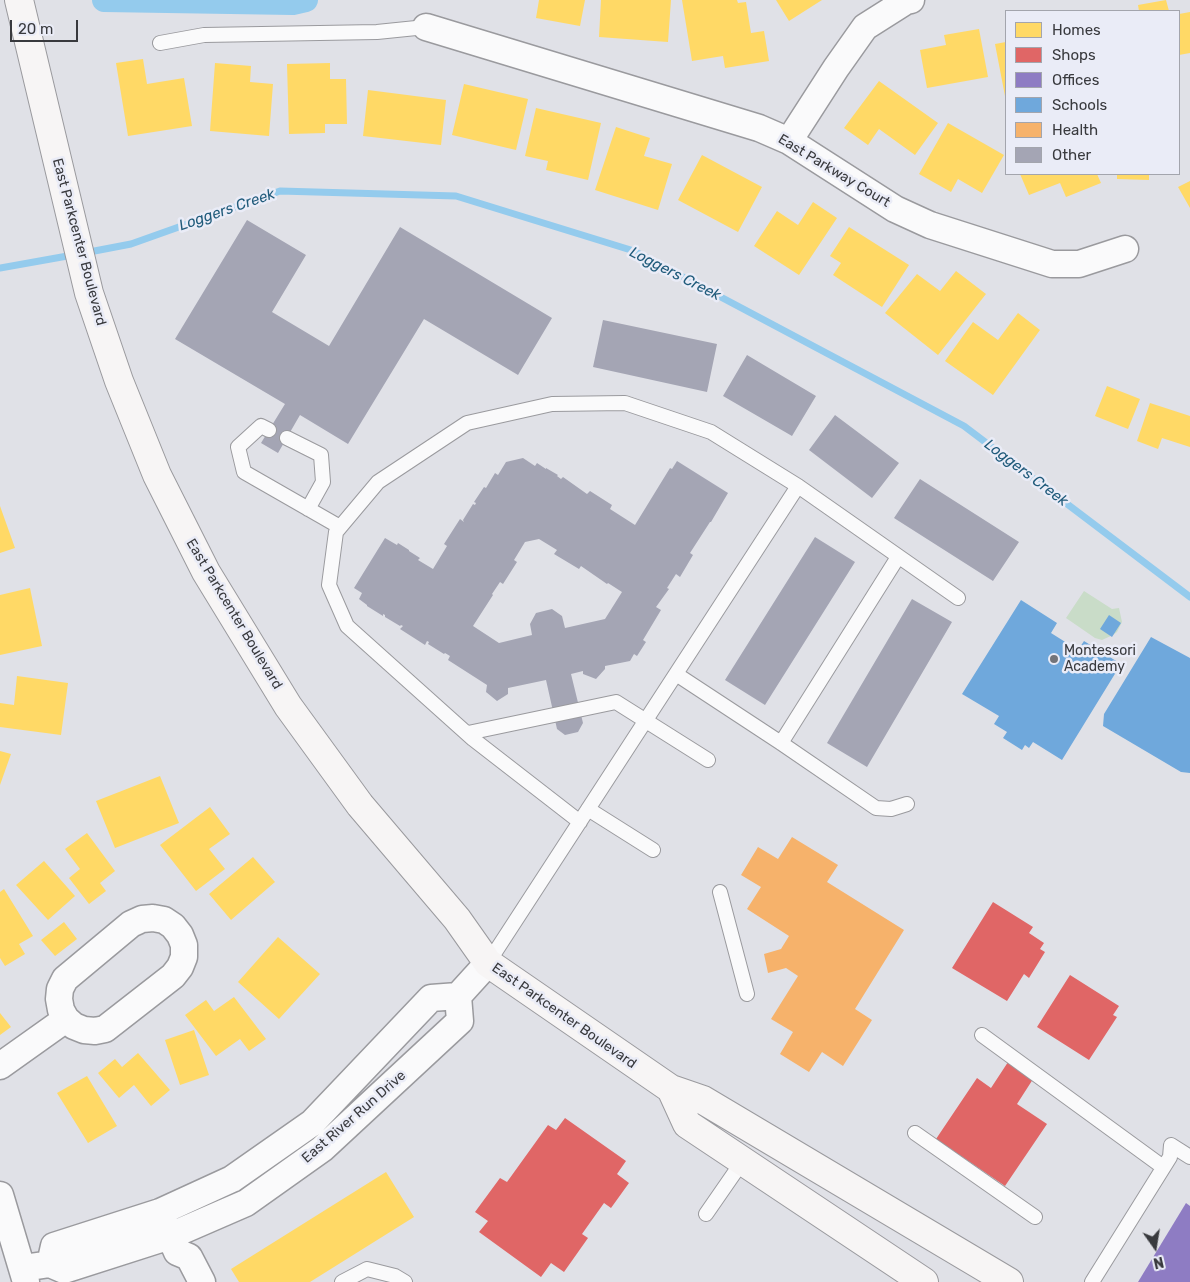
<!DOCTYPE html>
<style>
body{margin:0}
#map{position:relative;width:1190px;height:1282px;overflow:hidden;background:#e0e1e7;font-family:Rubik,sans-serif}
canvas{display:block}
.legend{position:absolute;left:1005px;top:10px;width:175px;height:165px;box-sizing:border-box;background:#eaecf7;border:1px solid #a3a5ad;margin:0;padding:6px 9px;list-style:none;font-size:15px;color:#393a3e}
.legend li{display:flex;align-items:center;gap:10px;height:25px}
.legend b{width:25px;border:1px solid #a3a5ad}
.north{position:absolute;left:1130px;top:1222px;width:50px;height:50px;-webkit-text-stroke:4px #eaecf7;paint-order:stroke;rotate:167deg;font-size:14px;font-weight:700;line-height:20px;text-align:center;color:#393a3e}
.north::after{content:'';display:block;margin:auto;width:18px;height:22px;background:#393a3e;clip-path:polygon(50% 0,100% 100%,50% 72%,0 100%)}
.scale{position:absolute;left:10px;top:20px;width:68px;height:22px;box-sizing:border-box;border:2px solid #393a3e;border-top:0;padding-left:6px;font-size:15px;line-height:18px;white-space:nowrap;color:#393a3e;-webkit-text-stroke:4px #eaecf7;paint-order:stroke}
</style>
<div id="map">
<canvas width="1190" height="1282"></canvas>
<ul class="legend">
<li><b style="height:14px;background:#ffd966"></b>Homes</li>
<li><b style="height:14px;background:#e06666"></b>Shops</li>
<li><b style="height:14px;background:#8e7cc3"></b>Offices</li>
<li><b style="height:14px;background:#6fa8dc"></b>Schools</li>
<li><b style="height:14px;background:#f6b26b"></b>Health</li>
<li><b style="height:14px;background:#a4a5b4"></b>Other</li>
</ul>
<div class="north">N</div>
<div class="scale">20 m</div>
</div>
<script>
const c = document.querySelector('canvas').getContext('2d');
c.lineJoin = 'round';
function paint(path, color) {
  c.fillStyle = color;
  c.fill(path, 'evenodd');
}
function toPath(rows) {
  const path = new Path2D();
  for (const r of rows) {
    path.moveTo(r[0], r[1]);
    for (let i = 2; i < r.length; i += 2) path.lineTo(r[i], r[i + 1]);
  }
  return path;
}
function trace(path, color, width, dash) {
  c.strokeStyle = color;
  c.lineWidth = width;
  c.lineCap = dash ? 'butt' : 'round';
  c.setLineDash(dash || []);
  c.stroke(path);
}
function label(font, color, halo, rows, align = 'center') {
  c.font = font + ' Rubik,sans-serif';
  c.lineWidth = 5;
  c.setLineDash([]);
  c.textBaseline = 'middle';
  c.strokeStyle = halo;
  c.fillStyle = color;
  for (const [text, x, y, turn = 0] of rows) {
    c.save();
    c.translate(x, y);
    c.rotate((+turn || 0) * Math.PI / 180);
    c.textAlign = isNaN(turn) ? turn : align;
    if (halo) c.strokeText(text, 0, 0);
    c.fillText(text, 0, 0);
    c.restore();
  }
}
paint(toPath([
 [1084,591,1112,609,1119,608,1122,622,1117,632,1113,635,1102,640,1095,638,1066,618]
]), '#c9dcc8');
paint(toPath([
 [539,0,585,0,580,26,536,18],
 [601,0,671,0,668,42,599,37],
 [682,0,737,0,738,3,746,2,751,33,764,31,769,61,725,68,723,56,692,61],
 [776,0,822,0,789,21],
 [1166,0,1169,11,1139,11,1138,5],
 [1190,12,1190,53,1179,55,1179,14],
 [979,29,988,77,927,88,920,50,946,45,944,35],
 [1006,42,1006,96,1005,96,995,44],
 [143,59,147,84,184,78,192,126,128,136,116,63],
 [215,63,251,66,250,82,273,84,269,136,210,131],
 [330,63,330,79,346,79,347,124,325,124,325,133,289,134,287,64],
 [879,81,938,123,915,155,879,129,868,145,844,128],
 [464,84,528,99,516,150,452,135],
 [368,90,446,100,441,145,363,136],
 [536,108,601,123,588,180,546,170,548,161,525,156],
 [948,123,1004,155,982,193,958,179,951,192,919,174],
 [616,127,650,138,644,156,672,164,658,210,595,190],
 [702,155,762,187,738,232,678,200],
 [1020,174,1097,174,1101,183,1066,197,1060,183,1029,195],
 [1117,174,1149,174,1149,180,1117,179],
 [1190,181,1190,208,1178,187],
 [813,202,837,218,799,275,754,246,777,211,798,225],
 [849,227,909,265,882,307,833,275,841,263,830,256],
 [956,271,986,294,938,355,885,313,917,274,940,291],
 [1018,313,1040,330,993,395,945,361,973,322,998,340],
 [1107,386,1140,399,1128,429,1095,416],
 [1150,403,1190,416,1190,447,1162,438,1158,449,1137,441],
 [0,506,15,548,0,553],
 [30,588,42,646,0,655,0,595],
 [17,676,68,683,61,735,0,727,0,703,14,705],
 [0,751,11,754,0,785],
 [160,776,179,823,115,848,96,801],
 [210,807,230,834,209,849,225,869,196,891,160,845],
 [87,833,115,871,100,883,106,891,89,904,69,878,80,869,65,849],
 [253,857,275,882,231,920,209,894],
 [44,861,75,896,48,920,16,885],
 [4,889,33,936,19,944,25,954,5,966,0,958,0,892],
 [64,922,77,939,55,956,41,940],
 [278,937,320,974,279,1019,238,982],
 [234,997,266,1039,249,1051,240,1039,216,1056,185,1015,206,1000,214,1011],
 [0,1013,11,1027,0,1035],
 [194,1030,209,1075,180,1085,165,1040],
 [138,1053,170,1090,151,1106,134,1085,119,1098,98,1073,115,1059,122,1067],
 [87,1076,117,1126,88,1143,57,1093],
 [386,1172,414,1217,310,1282,239,1282,231,1269]
]), '#ffd966');
paint(toPath([
 [993,902,1033,927,1029,933,1044,943,1040,949,1045,952,1029,978,1024,974,1007,1001,952,968],
 [1070,975,1119,1006,1113,1015,1117,1017,1089,1060,1037,1027],
 [1010,1059,1035,1076,1017,1104,1047,1124,1005,1186,936,1139,977,1078,991,1088],
 [565,1118,626,1161,617,1174,629,1183,611,1208,604,1203,582,1234,588,1238,564,1272,551,1263,541,1277,479,1232,488,1221,475,1212,500,1178,507,1182,548,1125,556,1130]
]), '#e06666');
paint(toPath([
 [1186,1203,1190,1206,1190,1282,1138,1282]
]), '#8e7cc3');
paint(toPath([
 [1021,600,1057,623,1051,633,1078,650,1084,641,1121,664,1062,760,1033,742,1029,748,1025,745,1022,750,1003,738,1007,732,994,724,999,716,962,694],
 [1109,615,1121,623,1112,637,1100,629],
 [1151,637,1190,658,1190,773,1181,772,1103,726,1104,714]
]), '#6fa8dc');
paint(toPath([
 [792,837,838,865,827,882,904,930,855,1009,872,1020,843,1066,822,1052,809,1072,780,1054,793,1032,771,1019,798,976,786,968,768,973,764,954,781,949,789,936,747,909,761,887,741,875,758,847,778,859]
]), '#f6b26b');
trace(toPath([
 [84,253,131,244,280,191,456,196,634,251,964,426,1190,597],
 [0,268,73,255]
]), '#94cbed', 7);
trace(toPath([
 [104,0,293,3,306,0]
]), '#94cbed', 24);
paint(toPath([
 [247,220,306,255,272,312,329,346,400,227,552,318,518,375,424,319,348,444,300,415,278,453,261,443,285,404,175,339],
 [603,320,717,344,707,392,593,367],
 [747,355,816,396,792,436,723,396],
 [835,415,899,463,872,498,809,450],
 [523,458,535,466,537,463,546,469,546,468,558,475,557,476,561,479,563,477,587,494,590,491,612,505,610,509,635,525,670,468,672,469,677,461,728,493,711,522,710,522,690,553,693,555,680,577,676,574,667,588,669,589,656,607,661,610,643,640,646,642,637,656,634,654,630,661,605,666,605,669,596,679,583,674,583,671,571,674,583,723,578,732,565,735,557,729,546,680,508,688,508,694,497,701,486,692,487,685,448,660,450,656,445,653,444,654,428,644,429,642,427,641,425,645,400,629,403,626,401,625,400,626,385,617,385,615,383,614,383,616,367,606,367,605,359,599,362,593,354,588,385,538,397,545,398,543,409,550,409,551,420,558,418,560,433,569,447,546,444,544,460,519,464,522,463,520,473,504,475,505,476,503,474,502,484,487,486,488,495,473,498,475,506,462],
 [539,539,557,550,554,554,579,569,581,566,607,584,608,583,622,592,605,619,565,628,562,616,552,609,536,613,530,624,532,635,499,643,473,626,493,595,492,594,500,582,503,584,517,562,514,560,525,542],
 [920,479,1019,542,993,581,894,518],
 [815,537,855,562,765,705,725,680],
 [912,599,952,622,867,767,827,743]
]), '#a4a5b4');
const lane = toPath([
 [160,43,204,35,377,32,426,27],
 [269,430,261,426,238,447,244,472,340,527],
 [287,438,321,455,323,482,308,509],
 [676,674,781,743,876,808,891,809,907,804],
 [468,733,616,702,708,760],
 [781,743,898,557],
 [588,809,653,850],
 [580,822,473,739,347,626,329,585,336,532,378,482,467,423,552,404,625,403,711,432,798,486,958,598],
 [720,892,747,994],
 [488,963,798,486],
 [982,1035,1163,1167],
 [915,1133,1035,1217],
 [706,1214,742,1162],
 [342,1282,367,1269,395,1276,405,1282],
 [1092,1282,1170,1157,1171,1145,1190,1157]
]);
const street = toPath([
 [426,27,759,128,789,141,895,209,930,225,1052,264,1079,264,1125,249],
 [789,141,836,68,865,27,906,1,911,0],
 [153,918,164,920,173,926,180,935,184,945,184,957,180,967,173,976,105,1029,95,1031,84,1030,74,1026,66,1019,61,1010,59,999,60,989,65,979,131,924,142,919,153,918],
 [458,996,488,963],
 [0,1066,66,1019],
 [0,1195,26,1282],
 [163,1220,177,1252,189,1257,202,1282],
 [23,1268,50,1264,64,1270,170,1236,246,1203,322,1149,460,1021,458,996,431,998,312,1123,232,1179,160,1212,54,1246,50,1264]
]);
const secondary = toPath([
 [19,0,89,293,119,381,157,475,206,572,288,706,360,805,457,919,488,963,671,1089,703,1100,1009,1282],
 [671,1089,687,1124,924,1282]
]);
trace(lane, '#9a9a9e', 16);
trace(street, '#9a9a9e', 29);
trace(secondary, '#9a9a9e', 30);
trace(lane, '#fafafb', 14);
trace(street, '#fafafb', 26);
trace(secondary, '#f7f5f5', 28);
for (const [x, y, r, color] of [
 [1054,659,5,"#737479"]
]) {
  const dot = new Path2D();
  dot.arc(x, y, r, 0, 2 * Math.PI);
  c.fillStyle = color;
  c.fill(dot);
  trace(dot, '#eaecf7', 2);
}
label('14px', '#393a3e', '#eaecf7', [
 ["East Parkway Court",834,171,31],
 ["East Parkcenter Boulevard",79,242,75],
 ["East Parkcenter Boulevard",234,614,59],
 ["East Parkcenter Boulevard",564,1016,35],
 ["East River Run Drive",354,1117,-41]
]);
label('14px', '#393a3e', '#eaecf7', [
 ["Montessori",1064,651],
 ["Academy",1064,667]
], 'left');
label('italic 15px', '#205b7b', '#eaecf7', [
 ["Loggers Creek",227,210,-19],
 ["Loggers Creek",675,274,27],
 ["Loggers Creek",1026,473,37]
]);
</script>
